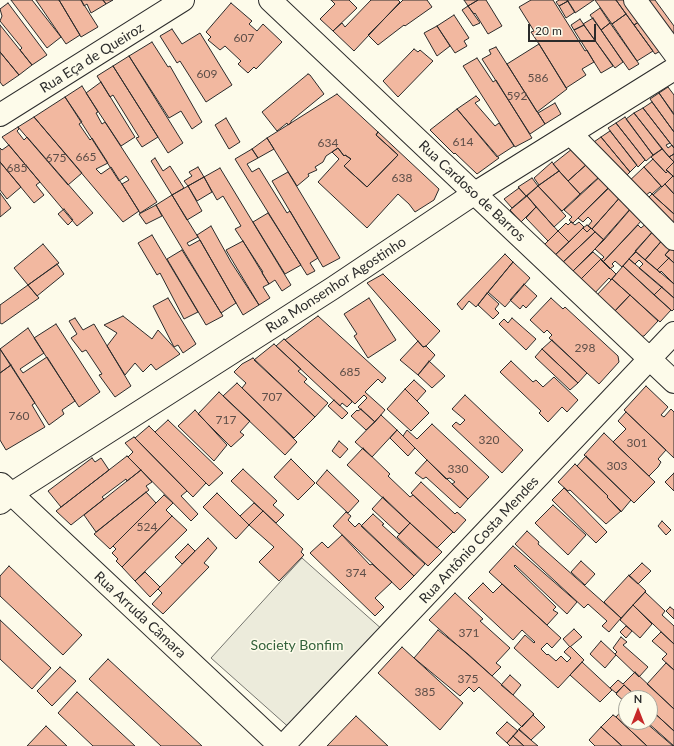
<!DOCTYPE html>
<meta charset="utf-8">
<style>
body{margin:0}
#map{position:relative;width:674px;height:746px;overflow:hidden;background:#fdfbea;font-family:Lato,sans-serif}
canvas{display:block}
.north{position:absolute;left:618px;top:690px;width:40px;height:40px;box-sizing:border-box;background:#fdfbea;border:1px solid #a9a89e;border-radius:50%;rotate:0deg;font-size:11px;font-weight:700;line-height:16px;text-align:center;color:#2b2b2b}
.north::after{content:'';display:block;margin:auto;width:14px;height:18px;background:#c62828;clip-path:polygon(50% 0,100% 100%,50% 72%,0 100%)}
.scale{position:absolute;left:528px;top:24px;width:68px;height:18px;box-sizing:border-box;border:2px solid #2b2b2b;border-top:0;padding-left:5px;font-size:12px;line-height:14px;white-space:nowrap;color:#2b2b2b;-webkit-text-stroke:3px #fdfbea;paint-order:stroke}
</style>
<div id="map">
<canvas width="674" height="746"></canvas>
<div class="north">N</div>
<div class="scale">20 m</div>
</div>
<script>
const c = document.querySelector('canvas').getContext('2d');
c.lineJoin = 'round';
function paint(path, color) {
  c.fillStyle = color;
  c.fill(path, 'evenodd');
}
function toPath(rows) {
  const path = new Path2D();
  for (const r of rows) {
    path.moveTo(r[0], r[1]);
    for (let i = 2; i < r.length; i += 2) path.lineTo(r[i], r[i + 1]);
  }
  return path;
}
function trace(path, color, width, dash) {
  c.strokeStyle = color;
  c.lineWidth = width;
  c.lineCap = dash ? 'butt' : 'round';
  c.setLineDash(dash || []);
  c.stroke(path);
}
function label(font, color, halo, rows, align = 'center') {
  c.font = font + ' Lato,sans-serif';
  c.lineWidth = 3;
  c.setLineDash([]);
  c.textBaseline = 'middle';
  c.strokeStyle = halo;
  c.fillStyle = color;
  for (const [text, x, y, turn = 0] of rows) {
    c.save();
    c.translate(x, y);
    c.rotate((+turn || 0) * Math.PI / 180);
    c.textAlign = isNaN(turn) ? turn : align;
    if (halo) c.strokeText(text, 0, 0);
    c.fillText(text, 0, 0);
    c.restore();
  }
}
const green = toPath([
 [302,558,384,631,293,731,211,658,302,558]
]);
paint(green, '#ecebdb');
trace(green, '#74746e', 1);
const building = toPath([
 [11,0,32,0,61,37,47,48,11,0],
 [36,0,59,0,80,35,66,44,36,0],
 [59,0,81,0,98,27,81,37,59,0],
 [81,0,103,0,106,4,91,13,87,4,84,6,81,0],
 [103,0,113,0,106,4,103,0],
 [331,0,349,0,357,8,333,31,320,19,335,4,331,0],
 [371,0,398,0,400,2,354,51,333,31,342,23,345,27,371,0],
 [427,0,432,7,405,26,404,25,378,45,368,35,403,0,427,0],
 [464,0,478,0,468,6,464,0],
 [478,0,486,0,502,26,488,34,475,13,474,14,468,6,478,0],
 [531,0,553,0,585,51,587,50,594,62,582,69,586,75,566,88,539,44,531,32,534,31,519,7,531,0],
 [559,0,567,0,568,1,559,6,556,2,559,0],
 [567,0,594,0,575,13,567,0],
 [595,0,616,0,626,14,612,24,595,0],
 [616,0,633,0,645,18,634,25,616,0],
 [638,0,655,0,674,26,674,39,638,0],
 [568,1,575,12,566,18,559,6,568,1],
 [8,3,47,55,32,65,20,50,22,48,0,21,2,16,0,9,8,3],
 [231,3,252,21,249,24,257,31,263,24,282,42,256,69,254,67,248,73,238,64,241,61,225,46,220,50,208,40,211,37,206,32,231,3],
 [468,6,480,23,473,26,462,10,468,6],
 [600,8,610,23,601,30,590,15,600,8],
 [626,14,653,51,637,61,612,24,626,14],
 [454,15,469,38,464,41,467,46,455,53,437,26,454,15],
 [593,18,623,62,615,68,583,24,593,18],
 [645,18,666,48,655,54,634,25,645,18],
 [580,19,584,25,574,30,571,25,580,19],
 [610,23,639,64,629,70,601,30,610,23],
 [0,25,32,65,19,75,0,52,0,25],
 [584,25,613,66,601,73,574,30,584,25],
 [437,26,450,46,437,56,424,33,437,26],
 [172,29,182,44,200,33,232,85,206,102,180,61,177,63,160,36,172,29],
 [152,42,168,67,170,66,202,122,192,129,181,111,169,118,129,56,152,42],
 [539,44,567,89,537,112,507,64,539,44],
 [496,47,545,124,530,134,482,59,491,54,489,50,496,47],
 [414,49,418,52,420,50,433,61,398,97,383,81,414,49],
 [0,52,19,75,3,86,0,82,0,52],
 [129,56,183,143,168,153,113,66,129,56],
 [477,58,493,82,496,80,532,138,515,147,463,66,477,58],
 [113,66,158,137,142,147,136,138,139,137,113,95,110,97,97,76,113,66],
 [308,74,310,75,324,94,291,121,291,123,288,125,287,123,277,131,262,112,308,74],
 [101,82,135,137,121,146,86,93,101,82],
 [82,86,98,112,96,113,102,124,105,122,157,202,140,213,122,184,129,180,126,176,119,181,65,97,82,86],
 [668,87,674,95,674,114,659,93,668,87],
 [659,93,674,115,674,132,650,99,659,93],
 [337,94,378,132,376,135,398,155,367,187,344,166,351,159,345,155,344,156,338,148,326,156,323,162,315,167,317,170,308,174,309,176,297,186,267,138,337,94],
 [476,96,480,100,475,103,495,126,499,123,514,146,497,157,457,109,476,96],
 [65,97,82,122,79,124,90,140,92,138,108,163,96,169,101,174,111,167,139,211,123,222,34,117,65,97],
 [652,102,674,132,674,148,643,108,652,102],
 [555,103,561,114,545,124,538,113,555,103],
 [643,108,670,143,666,145,668,148,672,145,674,148,674,154,669,157,634,113,643,108],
 [457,109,499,158,477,174,455,153,454,154,430,130,457,109],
 [634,113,662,149,653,155,626,119,634,113],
 [34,117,82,173,68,185,18,127,34,117],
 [625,117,653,155,646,161,616,123,625,117],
 [226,118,240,142,229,149,215,125,226,118],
 [616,123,645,160,638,167,608,128,616,123],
 [18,127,19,129,17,131,24,140,27,137,93,213,77,226,2,137,18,127],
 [610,131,637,165,630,172,601,137,610,131],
 [378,132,439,189,434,200,415,212,409,204,398,194,367,228,318,182,339,159,332,152,338,148,344,156,345,155,351,159,344,166,367,187,398,155,376,135,378,132],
 [601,137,630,172,627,175,628,177,591,144,601,137],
 [267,138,274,149,258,158,252,149,267,138],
 [9,145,40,182,36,185,44,195,34,203,0,162,0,148,2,150,9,145],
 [252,149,258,158,247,164,252,172,259,168,287,213,290,211,318,258,310,263,315,271,307,275,235,159,252,149],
 [572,149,587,164,568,181,553,164,572,149],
 [662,149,674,162,666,170,668,171,666,173,651,157,662,149],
 [674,154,674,162,669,157,674,154],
 [155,158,163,171,170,166,184,188,172,195,151,161,155,158],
 [653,159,666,173,668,171,673,176,662,187,644,167,653,159],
 [0,162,21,187,7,199,0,190,0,162],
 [552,162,559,171,539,185,534,178,552,162],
 [674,162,674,177,666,170,674,162],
 [587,164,599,177,580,194,568,181,587,164],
 [198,167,204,177,188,186,184,181,192,176,189,172,198,167],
 [644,167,661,186,652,194,650,192,640,200,625,185,644,167],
 [220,168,291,285,282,291,275,280,269,284,262,273,263,272,235,229,241,226,223,196,217,200,204,177,220,168],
 [559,171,580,194,562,211,538,186,559,171],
 [288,172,340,258,323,267,272,181,288,172],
 [603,174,613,184,573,223,569,220,572,217,564,210,603,174],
 [673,176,674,177,674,194,665,184,673,176],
 [204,177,212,192,197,201,188,186,204,177],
 [532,178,538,186,526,196,518,187,532,178],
 [665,184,674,194,674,214,653,195,665,184],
 [611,185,622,195,592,229,588,226,592,221,588,217,583,222,578,218,611,185],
 [188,186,202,211,187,220,172,195,188,186],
 [538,186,566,216,554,227,527,196,538,186],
 [519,188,526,196,512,208,504,199,519,188],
 [0,193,11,208,0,217,0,193],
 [623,194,634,205,604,240,592,229,623,194],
 [652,194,674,214,674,225,641,205,652,194],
 [172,195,198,237,187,243,189,246,200,240,236,303,221,313,156,205,172,195],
 [527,196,536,207,521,222,510,210,527,196],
 [156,205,162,216,146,224,139,214,156,205],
 [536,207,558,231,548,241,526,218,536,207],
 [631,208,643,219,603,262,601,260,604,257,595,249,631,208],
 [64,209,73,220,68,225,58,214,64,209],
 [268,213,301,265,285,274,253,222,268,213],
 [571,222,575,225,579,222,584,227,569,242,558,231,566,223,568,225,571,222],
 [648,222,655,229,622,267,615,261,612,264,614,266,610,269,603,262,638,225,641,228,648,222],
 [587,225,591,228,587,232,583,228,587,225],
 [211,226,231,262,259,305,243,315,197,235,211,226],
 [583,228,587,232,591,228,595,232,561,264,553,257,583,228],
 [656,228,666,236,645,260,635,251,656,228],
 [558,231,569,242,553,257,543,246,558,231],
 [595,232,604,240,573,271,561,264,595,232],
 [152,235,198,312,184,319,160,273,157,275,138,243,152,235],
 [664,238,673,246,665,255,669,258,657,270,645,260,664,238],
 [243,241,269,284,263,287,270,298,259,305,226,250,243,241],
 [43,244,59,263,28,285,14,268,43,244],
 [674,245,674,263,665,255,674,245],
 [182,250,223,316,206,325,167,259,182,250],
 [593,252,601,259,579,281,573,271,593,252],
 [636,252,674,284,674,298,639,268,643,264,639,260,635,264,629,259,636,252],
 [505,254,513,262,476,307,469,301,462,310,457,304,505,254],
 [669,258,674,263,674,284,661,271,660,273,657,270,669,258],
 [601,259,616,274,611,280,609,278,593,295,579,281,601,259],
 [629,259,662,287,654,295,623,266,629,259],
 [513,262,530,278,505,307,488,292,513,262],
 [57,264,64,274,37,296,28,285,57,264],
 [623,266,671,310,660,322,612,279,623,266],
 [383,274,440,331,426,346,423,347,367,283,383,274],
 [612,279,630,295,613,313,595,297,612,279],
 [524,284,537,296,526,308,523,305,520,309,510,300,524,284],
 [28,285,39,298,2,324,0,323,0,305,28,285],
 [662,287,674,298,674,309,672,311,654,295,662,287],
 [487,293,499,304,495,309,499,313,493,319,478,305,487,293],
 [630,295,658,321,644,336,637,337,613,313,630,295],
 [168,298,196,344,183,353,178,345,174,347,153,306,168,298],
 [369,298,396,340,368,358,354,336,357,334,344,314,369,298],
 [551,298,563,309,565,307,618,356,619,362,599,384,549,338,552,335,547,330,544,333,530,320,551,298],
 [123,316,152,339,158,330,180,354,156,370,151,364,143,372,135,363,125,375,107,346,117,333,104,325,123,316],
 [318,316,386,378,382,383,378,379,365,392,385,410,375,422,358,407,367,398,364,395,355,404,285,340,318,316],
 [75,318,83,330,94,324,131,386,115,397,99,375,102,374,86,350,82,352,71,338,77,334,69,321,75,318],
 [512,318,536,339,526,350,499,324,504,319,508,323,512,318],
 [56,324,100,392,79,407,34,338,56,324],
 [28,328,44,353,20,369,23,373,47,357,75,401,62,410,64,414,49,425,0,349,28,328],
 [284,339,352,401,352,402,347,407,342,403,340,406,276,346,284,339],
 [552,340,587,373,578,383,542,349,552,340],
 [418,341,423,347,426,346,435,355,418,375,400,360,418,341],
 [274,344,301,369,298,371,307,379,304,382,328,403,315,417,254,360,274,344],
 [0,349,11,365,0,373,0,349],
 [542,349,578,383,570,390,535,357,542,349],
 [253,358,315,417,294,438,242,388,246,383,234,372,242,364,253,358],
 [429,361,445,376,432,388,418,375,429,361],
 [511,361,533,382,536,380,543,387,554,377,578,400,567,412,562,407,548,422,539,413,541,411,500,372,511,361],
 [11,365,35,403,32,405,45,427,6,450,0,440,0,373,11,365],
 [414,380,426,391,417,401,405,389,414,380],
 [237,383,297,442,285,455,223,396,237,383],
 [646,386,668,407,661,415,664,417,671,409,674,412,674,458,624,410,646,386],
 [405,389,429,413,411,431,387,409,405,389],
 [219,392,250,421,240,432,244,435,231,447,198,414,219,392],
 [465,395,523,450,502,473,452,426,456,422,460,425,465,420,452,409,465,395],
 [334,400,348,413,342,419,328,406,334,400],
 [361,409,375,422,366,430,351,416,357,410,358,411,361,409],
 [195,410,227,445,214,461,178,426,195,410],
 [626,412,666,450,658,459,661,462,658,467,649,476,613,442,626,429,618,421,626,412],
 [381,415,397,430,372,457,355,442,381,415],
 [168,420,223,473,209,486,155,432,168,420],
 [432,424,489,477,468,499,452,484,455,482,450,478,446,479,403,436,407,430,417,439,432,424],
 [149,426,206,483,193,497,135,438,149,426],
 [397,430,415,448,408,456,390,438,397,430],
 [604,433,655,482,634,503,584,455,604,433],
 [134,437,187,491,181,496,198,514,191,521,128,457,133,452,125,443,134,437],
 [339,441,348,449,340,458,332,451,339,441],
 [363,448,390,474,388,476,410,497,413,495,453,532,437,548,347,465,363,448],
 [127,456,141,470,127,481,126,479,102,497,104,499,76,521,71,525,56,511,127,456],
 [586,456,631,500,621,512,607,497,608,496,577,466,586,456],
 [92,458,95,462,101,458,109,470,61,507,48,491,92,458],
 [291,459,315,483,298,500,274,477,291,459],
 [427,460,468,499,460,508,426,477,423,479,415,473,427,460],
 [575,464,608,496,607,497,621,511,606,524,570,490,568,491,558,482,575,464],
 [243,469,277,501,273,505,284,515,276,523,231,481,243,469],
 [141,470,152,482,146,486,149,490,96,532,84,515,141,470],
 [327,470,359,501,348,513,316,483,327,470],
 [674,473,674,491,665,482,674,473],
 [421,482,455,514,457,512,466,520,454,533,411,493,421,482],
 [564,488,607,532,596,543,552,500,564,488],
 [146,492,156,503,110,549,94,534,146,492],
 [217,493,249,525,236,539,203,507,217,493],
 [164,495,173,503,166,510,172,516,122,567,116,561,118,559,112,553,116,549,113,546,164,495],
 [383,497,410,523,399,534,372,509,383,497],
 [254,503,263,511,249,525,240,516,254,503],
 [553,505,586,535,568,555,535,523,553,505],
 [263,511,303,549,301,552,304,555,279,581,259,562,274,547,249,525,263,511],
 [346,512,351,516,348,520,355,527,359,523,414,576,400,590,333,526,346,512],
 [373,514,384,524,382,525,425,564,414,576,361,526,373,514],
 [172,516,187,530,135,581,122,567,172,516],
 [662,521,671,530,666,535,658,526,662,521],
 [410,523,442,552,428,566,397,537,410,523],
 [527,531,539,542,538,544,621,618,609,632,602,626,607,621,588,604,584,608,515,544,527,531],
 [342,535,370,565,372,564,392,582,375,598,384,607,375,616,310,553,322,542,328,548,342,535],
 [208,538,217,548,204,563,209,567,163,614,152,604,162,593,158,589,208,538],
 [188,544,195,551,182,564,175,557,188,544],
 [513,546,577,602,567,614,515,565,514,566,556,607,553,610,558,613,547,625,489,572,513,546],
 [581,561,595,574,585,585,571,572,581,561],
 [642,563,651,571,638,584,629,576,642,563],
 [9,566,82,635,63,655,0,596,0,576,9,566],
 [145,572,160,587,150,597,135,581,145,572],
 [629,575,646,591,621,618,604,602,629,575],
 [483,583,493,593,502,584,561,638,552,648,547,643,541,649,547,655,548,654,556,661,561,656,567,662,571,658,564,652,570,646,584,660,558,688,514,648,525,635,534,643,535,642,522,630,513,640,468,598,483,583],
 [645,592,665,611,662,615,674,626,674,644,633,605,645,592],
 [455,593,483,619,480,621,510,648,496,663,501,667,492,676,429,620,455,593],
 [633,605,652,624,640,638,620,620,633,605],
 [670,607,674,610,674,619,666,611,670,607],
 [0,620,51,668,32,689,0,659,0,620],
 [626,626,632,631,626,638,620,632,626,626],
 [574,629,582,637,570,647,563,639,574,629],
 [438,630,468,654,534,714,522,727,479,687,474,692,469,687,460,696,414,658,438,630],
 [661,632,674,644,674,670,662,659,667,654,652,641,661,632],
 [621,637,627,642,623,645,648,667,639,677,615,654,617,652,613,648,621,637],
 [601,641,616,655,605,668,590,654,601,641],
 [402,647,463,703,440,730,378,673,402,647],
 [108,659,202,746,161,746,89,679,108,659],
 [582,662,612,690,600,702,570,675,582,662],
 [666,663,674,670,674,709,647,684,666,663],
 [60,667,76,681,52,706,37,691,60,667],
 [635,672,674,709,674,731,650,709,650,698,638,698,624,685,616,693,610,688,618,680,623,684,635,672],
 [510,675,521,685,513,695,501,685,510,675],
 [624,685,638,698,626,698,626,703,616,694,624,685],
 [77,692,135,746,93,746,58,713,77,692],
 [626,706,626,722,645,722,673,746,647,746,616,717,626,706],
 [650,709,674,731,674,746,647,722,650,722,650,709],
 [533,715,545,727,531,740,519,729,533,715],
 [613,715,616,717,647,746,622,746,601,727,613,715],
 [356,716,388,746,327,746,356,716],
 [507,722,518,731,507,743,496,733,507,722],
 [46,726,67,746,27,746,46,726],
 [601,727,622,746,595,746,589,740,601,727],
 [519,729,519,730,538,746,524,746,513,736,519,729],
 [513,736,524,746,510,746,507,743,513,736]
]);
paint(building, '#f2b8a0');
trace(building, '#2b2b2b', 1);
const minor = toPath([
 [270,0,674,382],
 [635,0,674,53],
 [0,115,183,0],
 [571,134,674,239],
 [1,484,280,746],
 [0,503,11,494,333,288,475,193,674,69],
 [283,746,674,333]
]);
trace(minor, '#2b2b2b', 24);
trace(minor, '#fdfbea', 22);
label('12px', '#5d4e48', null, [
 ["607",244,38],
 ["609",207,74],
 ["586",538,78],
 ["592",517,96],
 ["614",463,142],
 ["634",328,143],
 ["665",86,157],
 ["675",56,158],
 ["685",17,168],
 ["638",402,178],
 ["298",585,348],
 ["685",350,372],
 ["707",272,397],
 ["760",19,416],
 ["717",226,420],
 ["320",489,440],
 ["301",637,443],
 ["303",617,466],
 ["330",458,469],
 ["524",147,527],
 ["374",356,573],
 ["371",469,633],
 ["375",468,679],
 ["385",425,692]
]);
label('14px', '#2b2b2b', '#fdfbea', [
 ["Rua Eça de Queiroz",92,58,-32],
 ["Rua Cardoso de Barros",472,191,43],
 ["Rua Monsenhor Agostinho",336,285,-33],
 ["Rua Antônio Costa Mendes",479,540,-47],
 ["Rua Arruda Câmara",140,615,43]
]);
label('14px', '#34623c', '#fdfbea', [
 ["Society Bonfim",297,645]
]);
</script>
